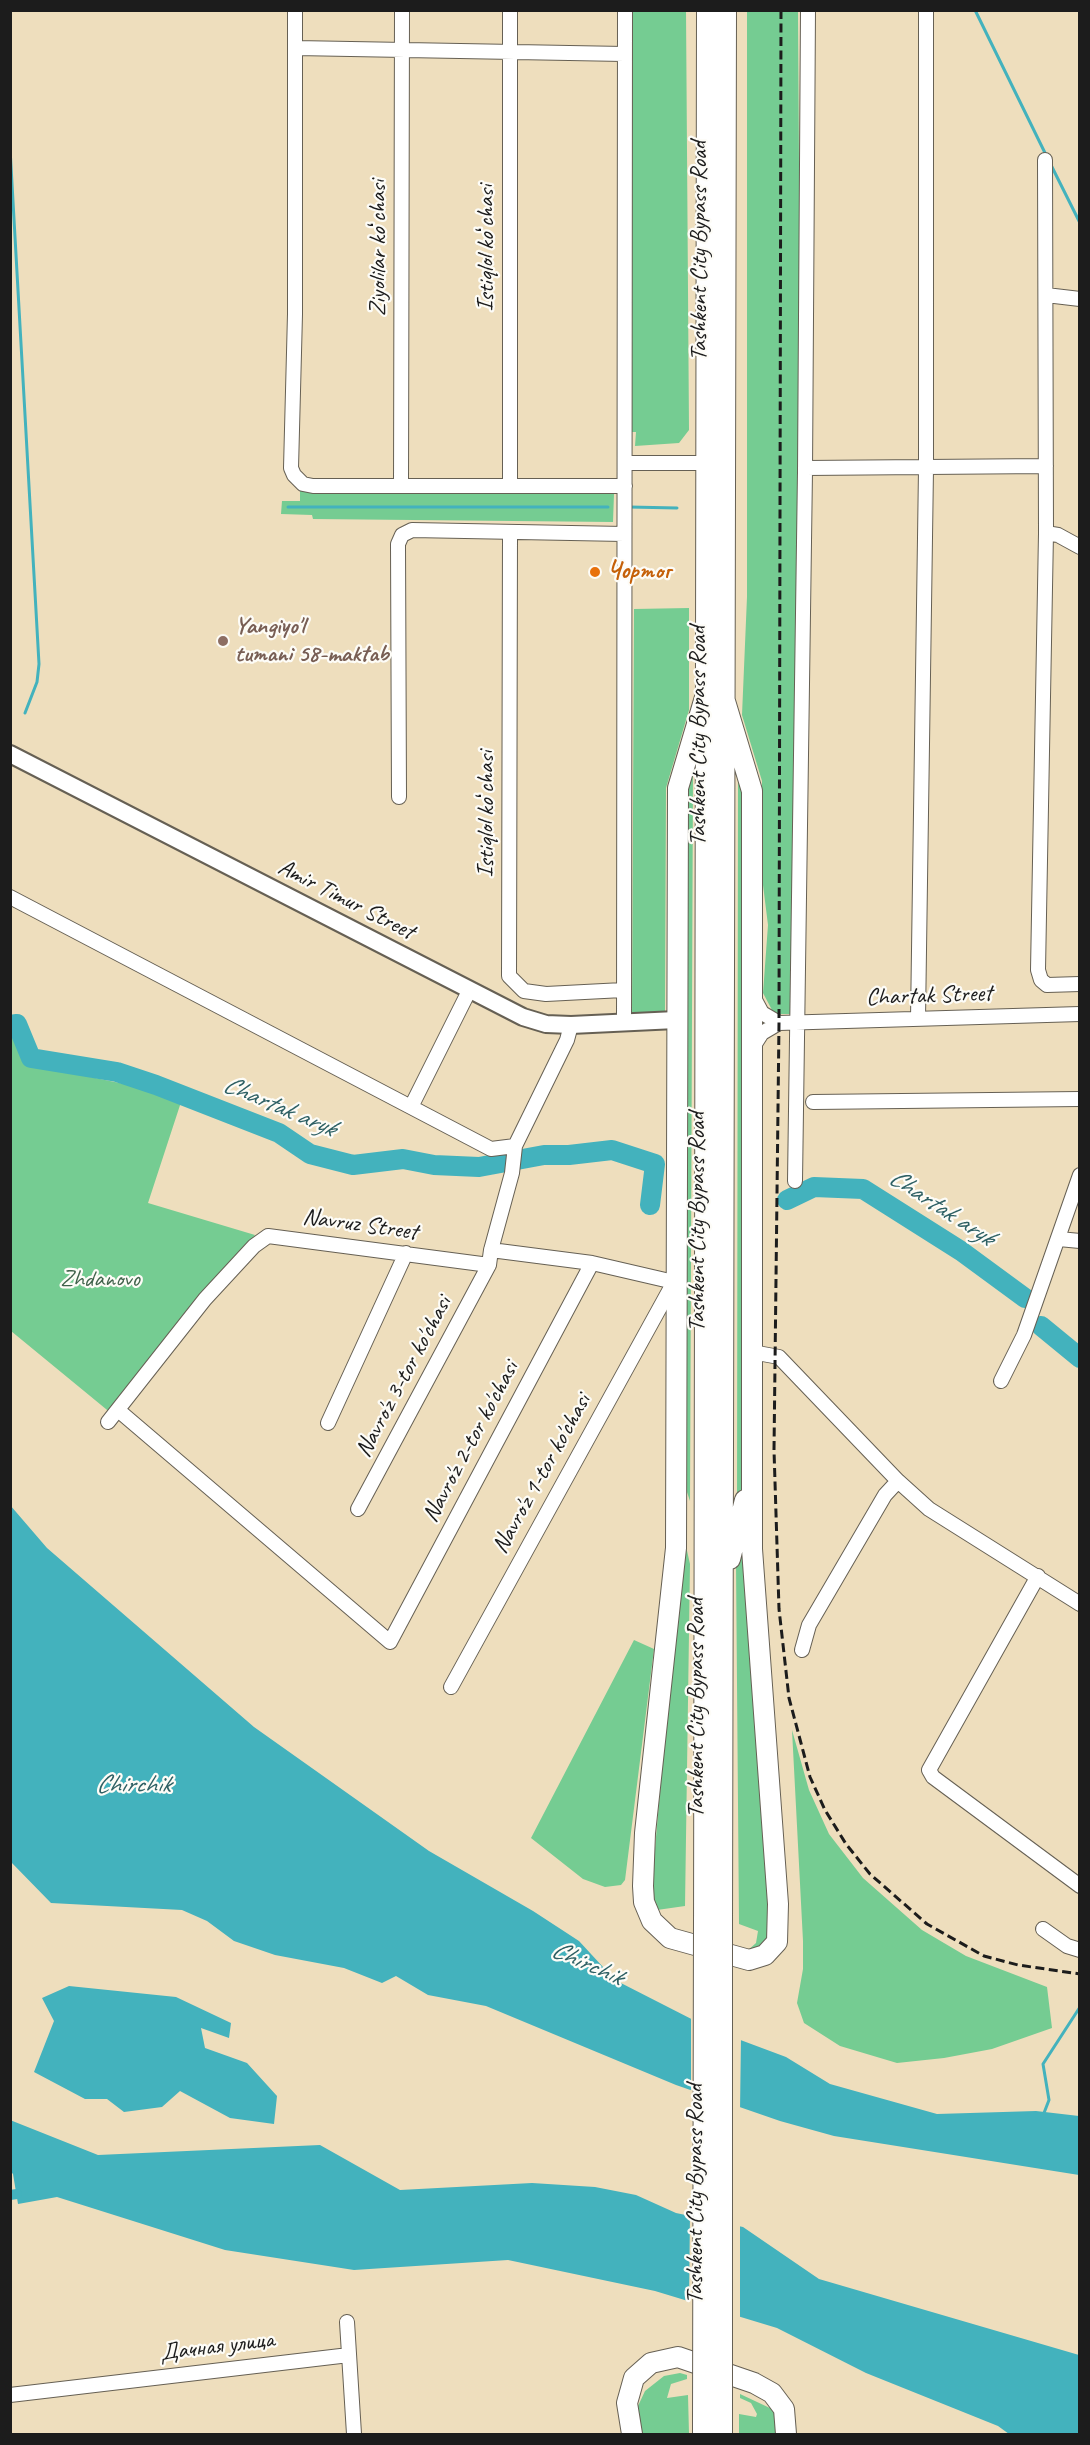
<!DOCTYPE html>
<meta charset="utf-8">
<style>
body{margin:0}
#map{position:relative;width:1090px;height:2445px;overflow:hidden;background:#eedebd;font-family:Caveat,sans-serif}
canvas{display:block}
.frame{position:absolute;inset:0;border:12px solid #1c1c1c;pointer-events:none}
</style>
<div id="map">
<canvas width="1090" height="2445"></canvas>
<div class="frame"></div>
</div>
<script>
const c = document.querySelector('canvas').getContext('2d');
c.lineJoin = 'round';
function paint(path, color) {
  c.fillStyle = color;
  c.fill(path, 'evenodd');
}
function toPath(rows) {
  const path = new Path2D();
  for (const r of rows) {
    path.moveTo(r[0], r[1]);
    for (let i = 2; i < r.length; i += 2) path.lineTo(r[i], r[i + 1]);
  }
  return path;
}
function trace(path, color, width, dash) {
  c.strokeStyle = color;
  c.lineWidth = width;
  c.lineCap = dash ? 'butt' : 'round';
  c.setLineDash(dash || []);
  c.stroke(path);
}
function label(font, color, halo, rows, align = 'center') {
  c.font = font + ' Caveat,sans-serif';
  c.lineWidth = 4.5;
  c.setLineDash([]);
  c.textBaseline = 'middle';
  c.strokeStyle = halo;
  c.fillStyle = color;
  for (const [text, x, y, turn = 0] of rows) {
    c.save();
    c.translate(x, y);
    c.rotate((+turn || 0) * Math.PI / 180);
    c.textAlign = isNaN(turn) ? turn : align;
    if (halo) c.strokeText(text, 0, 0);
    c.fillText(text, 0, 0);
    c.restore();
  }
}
paint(toPath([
 [629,11,686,11,689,430,679,443,635,446,636,432,629,432],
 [747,11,798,11,801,468,793,1014,777,1014,772,1010,763,993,768,925,762,877,762,781,742,715,747,597],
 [300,491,614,494,613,522,313,519,312,515,281,514,282,501,300,501],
 [689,608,689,710,666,788,665,1012,632,1013,634,609],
 [738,767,747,793,744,1484,737,1504],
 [693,770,690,1501,681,1474,685,788],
 [10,1031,16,1032,27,1064,183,1096,148,1203,255,1235,112,1414,11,1331],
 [683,1533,690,1564,685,1906,657,1910,652,1901,652,1882],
 [746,1534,771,1935,765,1946,746,1952,756,1943,758,1931,739,1924,736,1563],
 [634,1640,654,1649,625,1880,621,1885,605,1887,583,1879,531,1838],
 [792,1730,809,1790,829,1834,863,1878,922,1930,966,1956,1047,1987,1052,2028,992,2049,944,2058,897,2063,840,2046,804,2023,797,2003,803,1969,803,1941],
 [680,2373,687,2375,687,2379,671,2384,667,2398,688,2395,689,2434,642,2434,638,2406,645,2391,664,2376],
 [740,2394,772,2409,775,2414,779,2434,739,2434,739,2414,756,2417,757,2414,751,2403,740,2398]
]), '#75cc92');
paint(toPath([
 [10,1505,47,1548,254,1727,429,1851,533,1911,579,1941,615,1980,711,2029,786,2057,830,2084,937,2114,1036,2111,1079,2116,1079,2175,834,2136,780,2121,676,2085,486,2006,428,1995,396,1976,382,1983,344,1968,275,1955,234,1941,207,1921,182,1910,51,1903,11,1862],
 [69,1986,176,1997,231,2023,229,2038,201,2028,205,2048,247,2063,277,2096,274,2124,230,2118,180,2091,162,2107,124,2112,107,2099,85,2099,34,2072,54,2021,42,1998],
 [10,2120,98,2155,320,2145,400,2190,532,2183,595,2187,636,2195,676,2213,743,2227,819,2279,1079,2355,1079,2434,1009,2434,998,2426,866,2373,777,2328,655,2291,508,2260,354,2270,225,2250,57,2197,18,2204,13,2174,11,2172]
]), '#43b2bd');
paint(toPath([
 [691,2016,741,2037,740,2111,691,2093],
 [690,2213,740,2223,740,2319,689,2304]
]), '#eedebd');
trace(toPath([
 [975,10,1047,157],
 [10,148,39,664,37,682,25,713],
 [1050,163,1080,223],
 [288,507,608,507],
 [629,507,677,508],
 [1044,2113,1049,2100,1043,2064,1080,2007]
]), '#43b2bd', 3);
trace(toPath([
 [10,2195,17,2194]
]), '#43b2bd', 10);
trace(toPath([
 [10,1025,17,1024,31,1058,117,1072,156,1085,279,1133,310,1154,353,1165,403,1159,434,1165,479,1167,544,1155,569,1155,612,1150,655,1164,650,1205],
 [787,1200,814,1187,863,1189,961,1251,1025,1298],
 [1041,1326,1080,1358]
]), '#43b2bd', 20);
const minor = toPath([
 [295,10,295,314,291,468,294,475,303,484,313,486,625,486],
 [296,48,624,54],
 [1045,160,1046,533,1038,970,1041,980,1047,985,1080,984],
 [1046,295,1080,299],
 [625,463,706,463],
 [805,468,1046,466],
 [401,486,402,10],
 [510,486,510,10],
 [510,532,509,976,524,991,546,994,623,990],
 [1046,533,1058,535,1080,547],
 [399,797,398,544,402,535,412,530,624,534],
 [10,897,491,1149,515,1146],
 [918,1019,926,469,926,10],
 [624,1023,625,10],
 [779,1023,1080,1014],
 [753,1047,762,1033,779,1023,762,1013,754,998],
 [813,1102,1080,1099],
 [412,1105,469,991],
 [795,1181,805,471,808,10],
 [1059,1239,1080,1241],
 [491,1250,512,1173,515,1146,567,1040,571,1025],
 [752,1352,779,1357,898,1481,929,1509,1080,1604],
 [1001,1381,1024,1335,1080,1175],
 [118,1410,390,1642,592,1263],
 [108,1422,205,1299,254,1246,268,1236,489,1265,491,1250,592,1263,674,1282,451,1687],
 [328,1423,406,1253],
 [358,1509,489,1265],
 [1038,1576,929,1770,933,1777,1080,1886],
 [802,1650,809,1625,885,1495,898,1481],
 [1043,1929,1067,1946,1080,1950],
 [347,2322,354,2434],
 [10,2395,349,2355]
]);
const major = toPath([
 [10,754,523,1017,546,1024,571,1025,676,1020]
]);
const highway = toPath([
 [706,694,678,788,676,1548,645,1833,643,1886,644,1902,652,1921,670,1938,749,1960,765,1955,777,1942,778,1904,752,1549,752,791,724,698],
 [730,1559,745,1500],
 [704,1920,707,10],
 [722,1921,726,10],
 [632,2434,627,2403,634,2378,651,2363,678,2357,754,2383,772,2393,784,2409,786,2434],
 [703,2434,703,2417],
 [722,2434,722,2417]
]);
trace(minor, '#666054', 16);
trace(major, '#666054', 20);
trace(highway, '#666054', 22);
trace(minor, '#fff', 14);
trace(major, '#fff', 16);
trace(highway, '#fff', 20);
trace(toPath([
 [781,10,779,1023,774,1450,779,1609,789,1698,810,1777,825,1810,846,1844,870,1874,927,1924,984,1956,1018,1965,1080,1974]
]), '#1c1c1c', 3, [9, 4.5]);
const highwayBridge = toPath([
 [703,2417,704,1920],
 [722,2417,722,1921]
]);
trace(highwayBridge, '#666054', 22, []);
trace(highwayBridge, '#fff', 20);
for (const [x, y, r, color] of [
 [595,572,6,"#e8710a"],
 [223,641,6,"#8d6e63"]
]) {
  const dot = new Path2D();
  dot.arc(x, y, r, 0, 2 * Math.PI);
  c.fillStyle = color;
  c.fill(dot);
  trace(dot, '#fdfcf7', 2);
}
label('24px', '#1c1c1c', '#fdfcf7', [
 ["Ziyolilar koʻchasi",379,248,-90],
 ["Istiqlol koʻchasi",487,248,-90],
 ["Tashkent City Bypass Road",700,251,-90],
 ["Tashkent City Bypass Road",699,736,-90],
 ["Istiqlol koʻchasi",487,814,-90],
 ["Amir Timur Street",346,900,27],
 ["Chartak Street",929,996,-2],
 ["Tashkent City Bypass Road",698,1222,-90],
 ["Navruz Street",360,1225,8],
 ["Navro'z 3-tor ko'chasi",404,1377,-62],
 ["Navro'z 2-tor ko'chasi",471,1442,-62],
 ["Navro'z 1-tor ko'chasi",542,1474,-61],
 ["Tashkent City Bypass Road",697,1708,-90],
 ["Tashkent City Bypass Road",696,2194,-90],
 ["Дачная улица",217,2347,-7]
]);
label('bold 24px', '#c56008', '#fdfcf7', [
 ["Чортог",607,572]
], 'left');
label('bold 24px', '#785e54', '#fdfcf7', [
 ["Yangiyo'l",235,627],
 ["tumani 58-maktab",235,655]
], 'left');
label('24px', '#40624b', '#fdfcf7', [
 ["Zhdanovo",100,1280]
]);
label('italic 26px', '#2e6064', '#fdfcf7', [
 ["Chartak aryk",279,1107,23],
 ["Chartak aryk",941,1208,33],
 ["Chirchik",133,1785],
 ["Chirchik",587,1964,24]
]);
</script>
